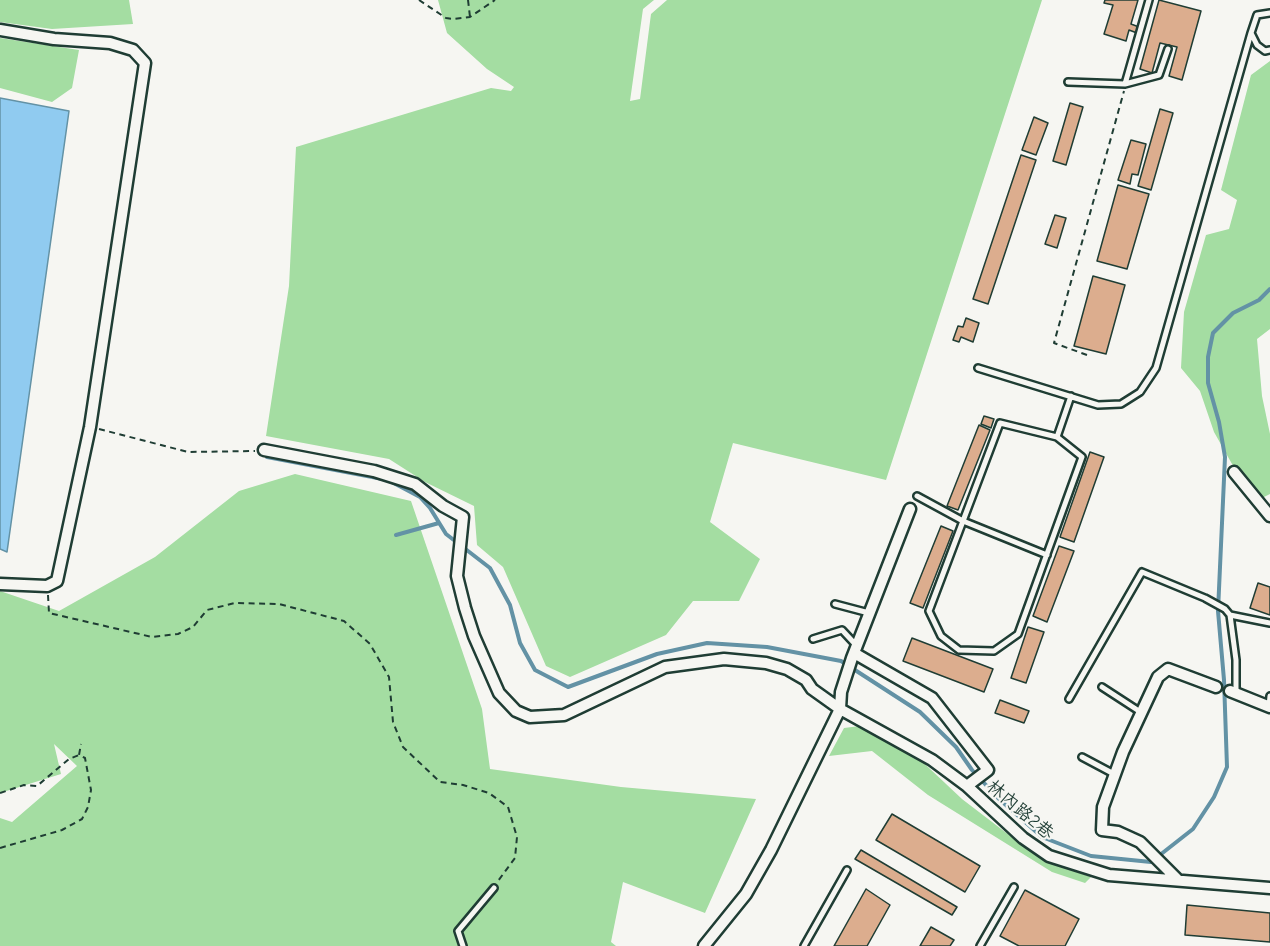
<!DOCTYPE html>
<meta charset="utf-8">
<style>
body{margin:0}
canvas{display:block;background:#f6f6f2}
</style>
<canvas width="1270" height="946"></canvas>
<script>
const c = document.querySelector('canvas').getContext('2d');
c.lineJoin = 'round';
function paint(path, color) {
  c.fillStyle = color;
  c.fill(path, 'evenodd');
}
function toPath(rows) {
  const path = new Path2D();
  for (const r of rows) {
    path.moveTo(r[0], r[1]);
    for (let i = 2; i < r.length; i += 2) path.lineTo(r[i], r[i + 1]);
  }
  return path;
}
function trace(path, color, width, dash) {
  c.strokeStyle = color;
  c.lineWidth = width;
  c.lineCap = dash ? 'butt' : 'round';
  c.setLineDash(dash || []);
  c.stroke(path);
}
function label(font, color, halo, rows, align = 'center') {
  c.font = font + ' "Comic Neue","LXGW WenKai TC",sans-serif';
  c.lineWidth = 4.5;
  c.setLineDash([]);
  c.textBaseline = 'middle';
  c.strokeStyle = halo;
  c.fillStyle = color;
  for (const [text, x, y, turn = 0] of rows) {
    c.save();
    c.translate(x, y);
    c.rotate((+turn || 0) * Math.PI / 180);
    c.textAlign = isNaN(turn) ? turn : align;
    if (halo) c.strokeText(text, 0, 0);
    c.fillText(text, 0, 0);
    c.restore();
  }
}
paint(toPath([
 [0,0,129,0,133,24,52,29,0,22],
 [438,0,654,0,643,9,630,101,640,99,651,14,667,0,1042,0,886,480,733,443,710,522,760,559,739,601,693,601,666,635,570,677,546,666,503,567,477,545,474,506,425,482,389,459,266,436,289,286,296,147,491,88,511,91,514,87,487,69,447,33],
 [0,38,79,50,72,88,52,102,0,88],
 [1270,61,1270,329,1257,339,1262,396,1270,434,1270,494,1262,498,1232,464,1214,432,1200,391,1181,368,1184,312,1206,235,1229,229,1237,200,1221,190,1251,75],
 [295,474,411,501,482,709,490,769,621,787,756,799,705,913,623,882,611,942,616,946,0,946,0,818,12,822,77,766,54,744,61,774,0,793,0,591,59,611,155,557,239,491],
 [860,726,911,751,962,799,1026,848,1059,866,1091,877,1085,883,1052,872,928,795,872,751,829,756,844,728]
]), '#a4dda2');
const water = toPath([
 [0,98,69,111,7,552,0,549,0,98]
]);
paint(water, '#90cbf0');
trace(water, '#6392a5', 1.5);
trace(toPath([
 [267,457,388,480,420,497,430,508,446,534,490,568,510,605,520,643,535,670,568,687,657,654,707,643,767,647,841,661,920,712,956,747,972,770,998,798,1042,837,1091,856,1151,862,1193,829,1214,797,1227,767,1224,680,1218,611,1225,457,1219,422,1208,383,1208,357,1213,333,1233,313,1259,300,1270,289],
 [396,535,439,523]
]), '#6392a5', 4);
const building = toPath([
 [1105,0,1138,0,1131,24,1139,27,1137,33,1129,30,1126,41,1104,34,1113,5,1104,3,1105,0],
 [1159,0,1201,11,1182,80,1169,76,1177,47,1160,43,1152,73,1140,69,1159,0],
 [1070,103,1083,107,1066,165,1053,161,1070,103],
 [1160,109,1173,113,1151,190,1138,186,1160,109],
 [1034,117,1048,123,1036,155,1022,150,1034,117],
 [1131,140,1146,144,1138,175,1132,174,1130,184,1118,180,1131,140],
 [1021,155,1036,160,988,304,973,299,1021,155],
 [1118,185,1149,194,1127,269,1097,261,1118,185],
 [1055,215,1066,218,1057,248,1045,244,1055,215],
 [1093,276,1125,285,1106,354,1074,346,1093,276],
 [966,318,979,323,973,342,961,337,959,342,953,340,958,326,963,327,966,318],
 [984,416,994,419,991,428,981,424,984,416],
 [979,425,990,430,958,510,947,506,979,425],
 [1090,452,1104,457,1074,542,1060,537,1090,452],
 [941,526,953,531,923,608,910,603,941,526],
 [1059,546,1074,551,1047,622,1033,616,1059,546],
 [1258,583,1270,587,1270,615,1250,608,1258,583],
 [1028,627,1044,632,1026,683,1011,678,1028,627],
 [912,638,993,669,984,692,903,661,912,638],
 [1000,700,1029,711,1024,723,995,713,1000,700],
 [892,814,980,866,965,892,876,840,892,814],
 [861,850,957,907,952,915,855,859,861,850],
 [866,889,890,905,867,946,834,946,866,889],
 [1025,890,1079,919,1065,946,1019,946,1000,936,1025,890],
 [1187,905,1270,913,1270,942,1185,935,1187,905],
 [931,927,954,940,950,946,920,946,931,927]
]);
paint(building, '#dcad8e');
trace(building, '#1f3d34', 1.5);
const lane = toPath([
 [1270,13,1257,15,1251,33,1257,45,1265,51,1270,50],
 [1068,82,1125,84,1159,75,1168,49],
 [1125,84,1149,0],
 [978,368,1098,405,1121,404,1140,392,1156,368,1251,33],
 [1057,437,1082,457,1018,634,994,651,959,650,941,636,929,611,1000,423,1057,437,1071,396],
 [917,496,963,521,1047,555],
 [835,604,869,613],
 [1230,615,1270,623],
 [813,639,842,630,856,645],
 [1102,687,1142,713],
 [1069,699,1142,572,1205,598,1225,609,1230,615,1236,660,1236,693],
 [1269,706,1270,696],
 [1082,757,1114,774],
 [463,946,458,931,494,888],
 [804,946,847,870],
 [980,946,1014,887]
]);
const street = toPath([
 [0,30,54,39,110,43,133,50,145,63,90,427,57,581,47,586,0,584],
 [264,450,374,471,415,484,443,506,463,517,457,576,465,608,474,636,499,693,516,711,530,717,564,715,665,667,724,659,766,663,787,669,806,680,812,689,840,709],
 [1234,472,1270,516],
 [854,653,932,698,988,770,967,786],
 [1230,691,1270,707],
 [840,709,841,692,852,658,910,509],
 [1177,879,1140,842,1118,832,1102,830,1103,807,1123,752,1158,677,1168,669,1216,687],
 [704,946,746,894,771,850,840,709,932,760,967,786,1023,838,1049,856,1109,875,1270,888]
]);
trace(lane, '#1f3d34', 10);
trace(street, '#1f3d34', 15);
trace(toPath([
 [419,0,446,18,453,19,470,17,495,0],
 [468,0,470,17],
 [1087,355,1054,343,1124,91],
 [99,429,188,452,255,451],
 [48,595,49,613,152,637,178,634,193,627,207,610,235,603,279,604,344,621,370,644,389,677,393,722,403,747,440,782,463,785,489,793,508,807,517,837,515,858,498,881],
 [0,793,24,785,37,786,69,759,79,755],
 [0,848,62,830,82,819,88,807,91,790,85,758,79,755,81,744]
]), '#1f3d34', 2, [6, 4.5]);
trace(lane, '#f6f6f2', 5);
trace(street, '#f6f6f2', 10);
label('18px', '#1f3d34', '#f6f6f2', [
 ["林內路2巷",1020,810,40]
]);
</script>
